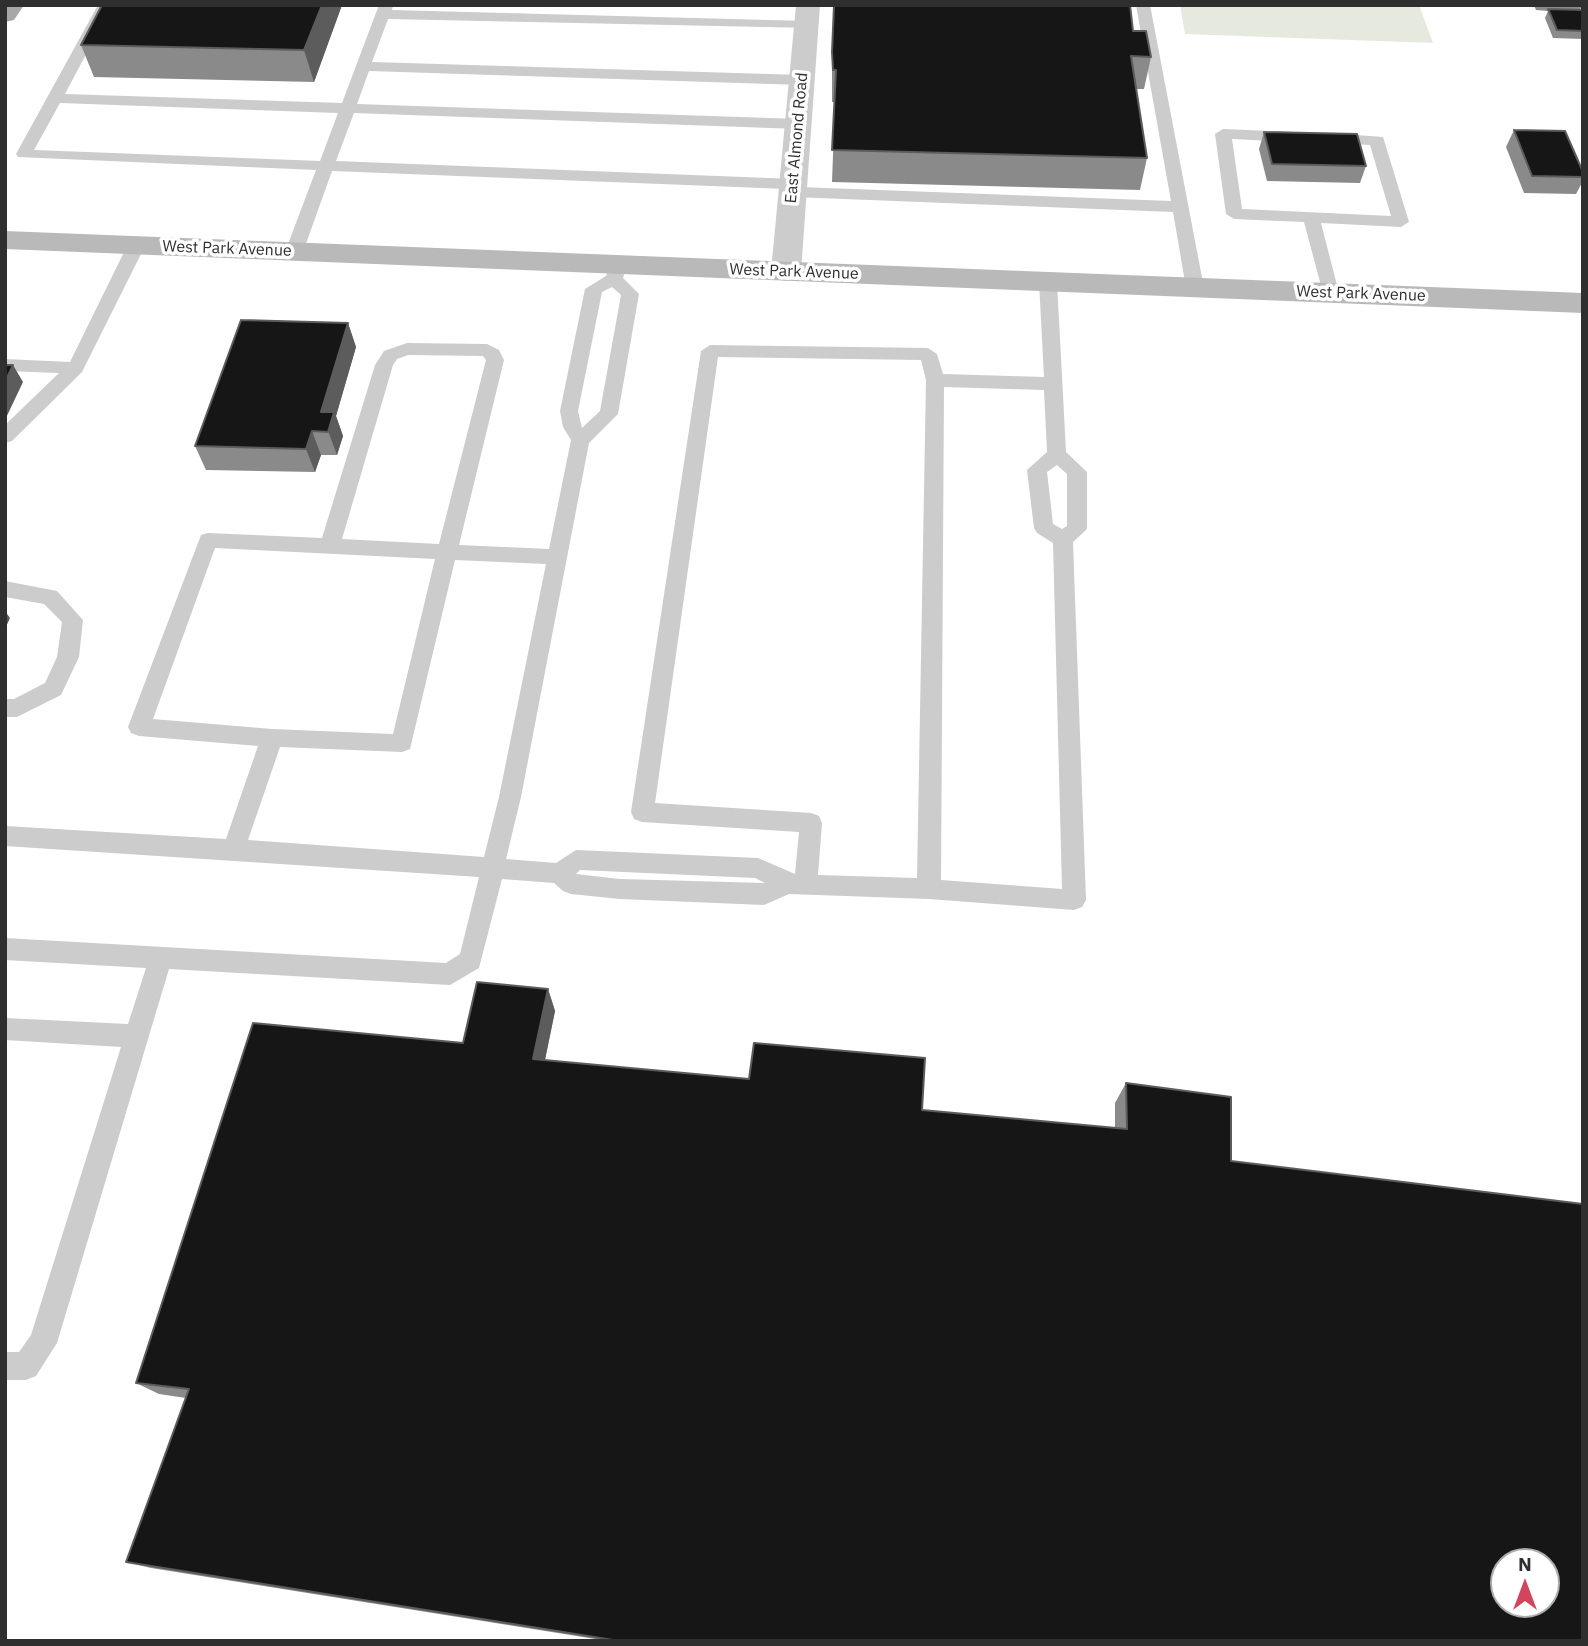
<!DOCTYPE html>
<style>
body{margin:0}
#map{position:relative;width:1588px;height:1646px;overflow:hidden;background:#fff;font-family:"IBM Plex Sans",sans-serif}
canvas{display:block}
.frame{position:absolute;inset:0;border:7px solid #2f2f2f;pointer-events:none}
.north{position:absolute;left:1490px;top:1548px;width:70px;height:70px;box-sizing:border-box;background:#fff;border:2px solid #acacac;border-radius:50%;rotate:0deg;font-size:19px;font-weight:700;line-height:28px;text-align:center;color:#2f2f2f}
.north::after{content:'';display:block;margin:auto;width:24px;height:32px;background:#d1455d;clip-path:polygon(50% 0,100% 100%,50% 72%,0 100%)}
</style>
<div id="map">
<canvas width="1588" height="1646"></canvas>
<div class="frame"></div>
<div class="north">N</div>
</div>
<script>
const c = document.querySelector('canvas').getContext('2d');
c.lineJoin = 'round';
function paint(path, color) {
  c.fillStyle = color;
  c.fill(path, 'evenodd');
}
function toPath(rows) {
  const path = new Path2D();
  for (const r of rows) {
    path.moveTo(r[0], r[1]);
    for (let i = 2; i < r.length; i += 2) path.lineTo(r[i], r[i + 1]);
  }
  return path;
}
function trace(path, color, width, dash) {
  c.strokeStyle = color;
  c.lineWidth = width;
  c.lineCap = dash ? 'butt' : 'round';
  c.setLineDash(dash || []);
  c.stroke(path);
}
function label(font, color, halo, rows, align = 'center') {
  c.font = font + ' "IBM Plex Sans",sans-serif';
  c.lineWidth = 7;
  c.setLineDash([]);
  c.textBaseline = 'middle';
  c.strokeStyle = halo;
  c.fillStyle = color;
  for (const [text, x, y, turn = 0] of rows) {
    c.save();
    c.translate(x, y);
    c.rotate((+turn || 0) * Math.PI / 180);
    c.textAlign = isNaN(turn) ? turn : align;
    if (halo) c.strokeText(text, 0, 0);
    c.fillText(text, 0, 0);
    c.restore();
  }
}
paint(toPath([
 [1180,5,1419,5,1433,43,1185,34]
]), '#e6eade');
paint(toPath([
 [98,5,112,5,65,94,342,103,379,5,393,5,392,10,807,21,812,22,814,25,812,28,388,19,372,62,802,75,810,80,802,85,369,71,357,104,799,119,807,124,799,129,354,113,336,161,794,179,800,180,802,184,800,187,1171,201,1136,5,1150,5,1204,288,1195,294,1186,288,1173,212,793,197,787,196,785,192,787,189,332,171,303,252,294,257,285,252,316,170,18,157,16,154,98,5],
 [60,103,338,113,320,161,34,150,60,103],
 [1223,129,1294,132,1302,137,1294,142,1232,139,1242,209,1391,216,1370,145,1329,143,1321,138,1329,133,1383,137,1409,222,1401,227,1321,223,1339,293,1330,299,1324,297,1304,222,1234,219,1226,214,1215,134,1223,129],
 [136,241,145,246,82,372,12,441,5,443,5,425,59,373,5,371,5,359,70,362,127,246,136,241],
 [618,259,627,265,623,278,639,294,618,414,589,443,521,797,506,859,556,863,576,850,758,858,795,874,799,832,642,822,634,819,631,812,701,351,710,345,928,348,937,354,943,374,1044,377,1039,282,1048,276,1057,282,1066,452,1087,472,1087,529,1073,542,1086,900,1082,907,1074,910,929,899,789,894,764,905,620,899,571,894,563,891,554,883,502,879,479,968,450,985,169,969,57,1343,36,1376,26,1380,5,1380,5,1352,19,1352,31,1335,121,1047,5,1040,5,1018,128,1024,146,968,5,960,5,938,446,963,460,954,479,877,5,846,5,826,226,839,258,746,139,736,131,733,128,727,201,535,208,533,322,538,375,365,384,351,407,343,487,344,499,350,504,360,459,545,549,549,571,440,563,427,560,411,585,289,606,276,612,261,618,259],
 [612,287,621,295,600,411,582,428,578,411,602,292,612,287],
 [408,355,483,356,486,360,439,544,342,539,393,365,397,359,408,355],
 [718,357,921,360,926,380,917,878,818,875,822,823,819,816,811,813,655,803,718,357],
 [944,387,1044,390,1047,452,1027,470,1034,528,1037,533,1053,543,1062,889,941,880,944,387],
 [1057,465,1067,474,1067,526,1062,529,1053,524,1047,472,1057,465],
 [215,548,435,559,393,734,272,729,153,719,215,548],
 [455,560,546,564,499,797,484,857,248,840,280,747,402,752,410,749,455,560],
 [580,870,755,878,765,883,620,879,576,874,580,870],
 [5,581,57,591,83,620,79,657,61,695,17,717,5,717,5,699,14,699,45,683,57,657,62,622,44,604,5,597,5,581]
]), '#ccc');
paint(toPath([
 [796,5,820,5,801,272,796,279,786,281,776,279,771,272,796,5]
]), '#ccc');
paint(toPath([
 [5,231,1583,293,1583,313,5,249,5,231]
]), '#b9b9b9');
paint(toPath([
 [5,5,24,5,14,20,5,22,5,5]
]), '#a7a7a7');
paint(toPath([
 [342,5,314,82,94,77,81,45],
 [1534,5,1582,5,1580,10,1583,11,1583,39,1553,38,1545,18,1548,11,1536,10],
 [1133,31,1151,57,1144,89,1136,89,1147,158,1140,190,832,182,835,102,832,102,832,52],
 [1514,130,1583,172,1583,181,1576,194,1524,193,1506,147],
 [1264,132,1366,166,1360,183,1267,181,1259,149],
 [348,323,356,347,336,416,343,436,337,455,321,455,315,472,206,470,195,446],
 [548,989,555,1011,545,1060,922,1110,1115,1128,1115,1103,1126,1083,1231,1161,1583,1641,608,1641,151,1568,126,1562,186,1398,159,1394,136,1383,463,1043]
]), '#8a8a8a');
paint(toPath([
 [322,5,342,5,314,82,304,50],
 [348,323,356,347,336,416,343,436,337,455,321,412],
 [13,365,23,382,5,420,5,382],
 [312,431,321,455,315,472,306,449],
 [5,611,10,618,5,629],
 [548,989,555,1011,541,1079,533,1059]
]), '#5c5c5c');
const building = toPath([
 [102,5,322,5,304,50,81,45,102,5],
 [834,5,1130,5,1133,31,1146,31,1151,57,1131,56,1147,158,832,150,836,70,833,70,832,52,834,5],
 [1548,9,1583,10,1583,31,1557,30,1548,9],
 [1514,130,1565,131,1583,172,1583,177,1532,176,1514,130],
 [1264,132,1357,134,1366,166,1272,164,1264,132],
 [241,320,348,323,321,412,334,412,328,432,312,431,306,449,195,446,241,320],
 [5,365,13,365,5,382,5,365],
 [477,982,548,989,533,1059,749,1079,754,1043,925,1058,922,1110,1127,1129,1126,1083,1231,1097,1231,1161,1583,1204,1583,1641,619,1641,126,1562,189,1389,136,1383,253,1023,463,1043,477,982],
 [1504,1562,1546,1562,1546,1604,1504,1604,1504,1562]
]);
paint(building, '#161616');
trace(building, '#5c5c5c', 2);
label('16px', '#2f2f2f', '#fff', [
 ["East Almond Road",797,138,-85],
 ["West Park Avenue",227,249,2],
 ["West Park Avenue",794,272,2],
 ["West Park Avenue",1361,294,2]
]);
</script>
